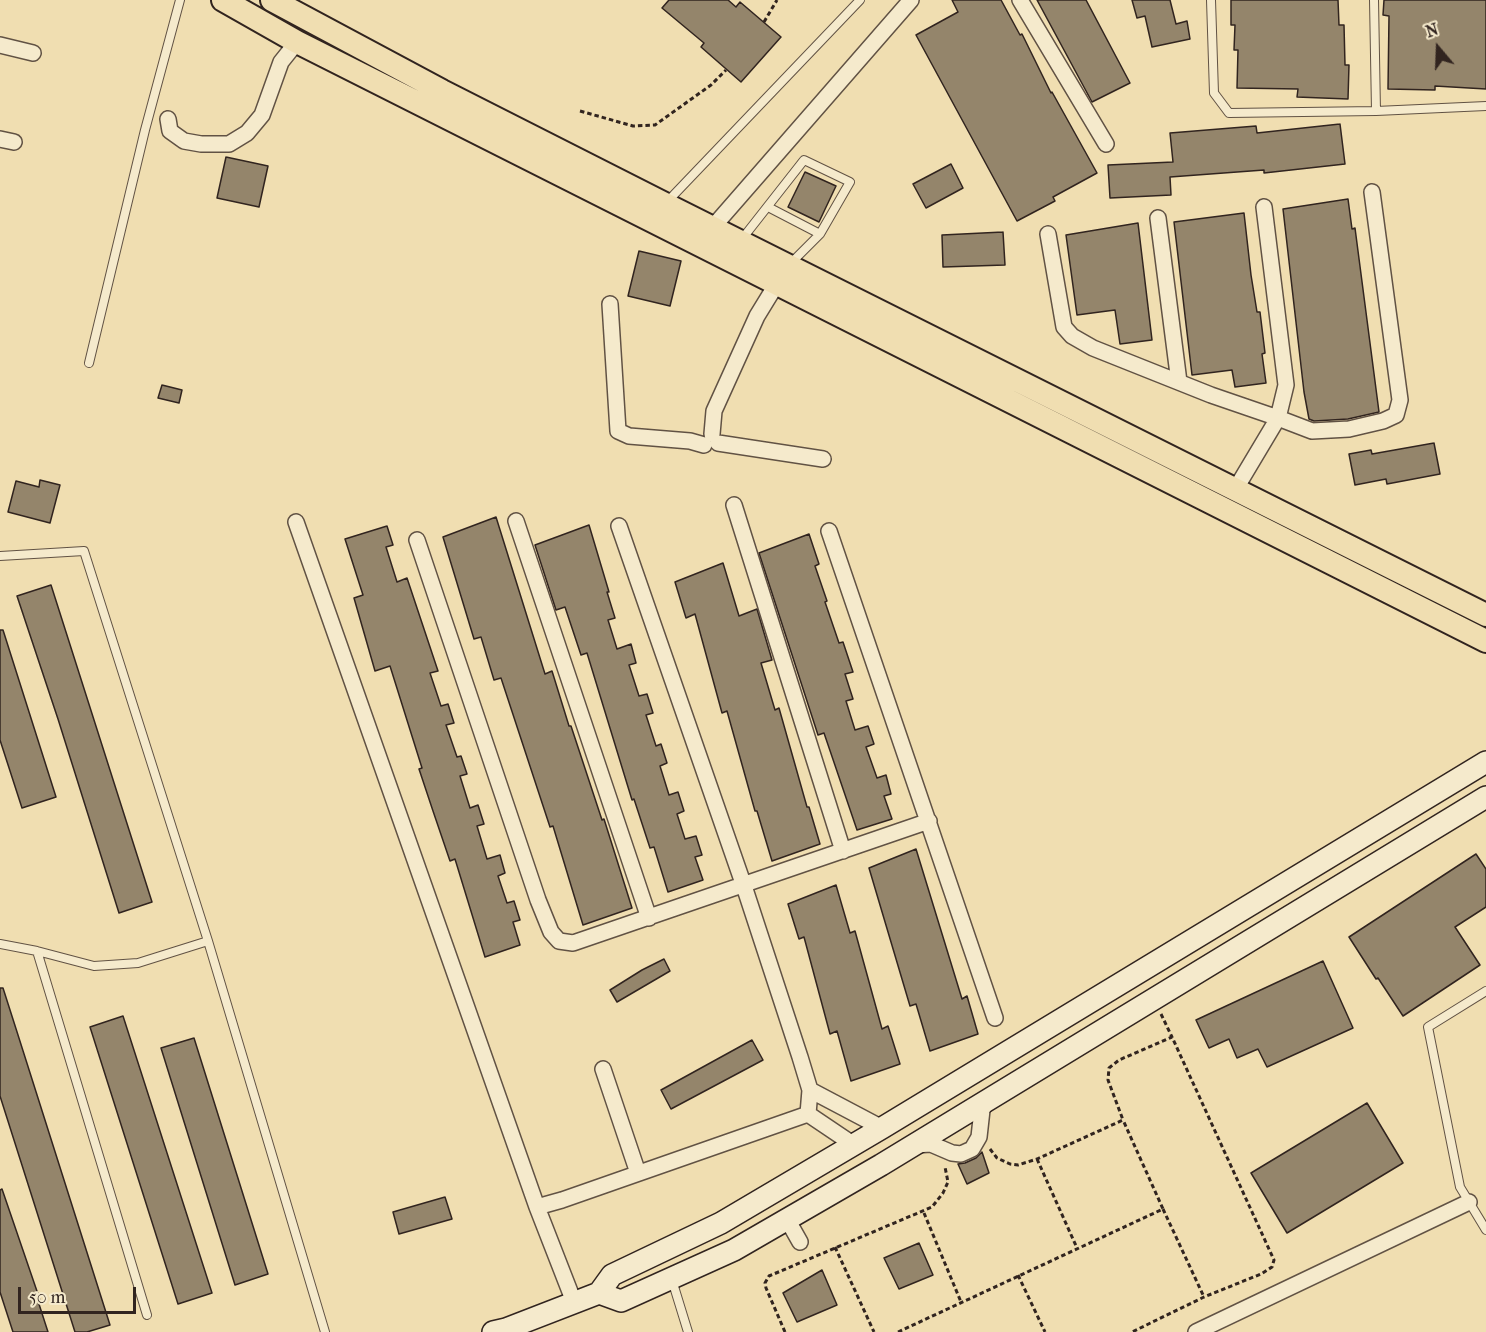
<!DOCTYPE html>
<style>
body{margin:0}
#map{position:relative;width:1486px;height:1332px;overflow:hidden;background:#f0deb1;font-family:"IM FELL French Canon",serif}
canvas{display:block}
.north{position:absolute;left:1408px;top:18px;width:60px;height:60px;-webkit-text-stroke:4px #f5eacc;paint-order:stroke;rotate:341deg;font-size:16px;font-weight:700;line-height:24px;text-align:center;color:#31241f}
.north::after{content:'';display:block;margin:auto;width:21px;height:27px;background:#31241f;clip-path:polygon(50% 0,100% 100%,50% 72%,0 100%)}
.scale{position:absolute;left:18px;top:1287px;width:118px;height:27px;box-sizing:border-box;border:3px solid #31241f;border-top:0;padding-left:8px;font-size:18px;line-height:21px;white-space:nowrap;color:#31241f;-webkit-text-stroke:4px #f5eacc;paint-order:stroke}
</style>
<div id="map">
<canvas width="1486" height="1332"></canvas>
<div class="north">N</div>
<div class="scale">50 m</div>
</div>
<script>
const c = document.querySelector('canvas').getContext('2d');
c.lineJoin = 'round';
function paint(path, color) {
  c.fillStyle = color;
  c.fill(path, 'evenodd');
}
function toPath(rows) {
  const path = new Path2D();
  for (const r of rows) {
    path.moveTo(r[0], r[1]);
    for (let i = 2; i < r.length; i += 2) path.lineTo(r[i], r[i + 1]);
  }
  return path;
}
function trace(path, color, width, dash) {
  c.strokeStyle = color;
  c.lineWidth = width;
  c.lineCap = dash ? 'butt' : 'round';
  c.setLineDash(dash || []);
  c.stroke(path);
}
const building = toPath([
 [669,0,728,0,736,7,740,2,781,37,741,82,701,47,704,43,662,8,669,0],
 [952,0,1001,0,1020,35,1022,34,1051,93,1052,92,1097,173,1053,197,1055,201,1017,221,916,35,958,12,952,0],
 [1037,0,1086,0,1130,83,1092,102,1037,0],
 [1132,0,1170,0,1176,24,1187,21,1190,39,1152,47,1145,16,1137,18,1132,0],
 [1231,0,1338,0,1339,25,1344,25,1345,65,1349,65,1348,99,1297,97,1298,89,1237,88,1238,50,1234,50,1235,25,1231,25,1231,0],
 [1384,0,1486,0,1486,89,1435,86,1435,90,1388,89,1389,16,1383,15,1384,0],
 [1340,124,1345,164,1264,173,1264,170,1170,177,1171,195,1110,198,1108,165,1173,162,1170,133,1256,126,1257,133,1340,124],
 [226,157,268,166,259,207,217,198,226,157],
 [951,164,963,188,926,208,913,184,951,164],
 [805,172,836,186,819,222,788,207,805,172],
 [1348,199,1352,229,1355,228,1379,412,1348,419,1314,421,1309,419,1304,392,1283,209,1348,199],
 [1244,213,1251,275,1257,312,1260,312,1265,353,1262,354,1266,383,1235,387,1232,370,1192,375,1174,222,1244,213],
 [1138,223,1152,340,1120,344,1115,310,1077,315,1066,235,1138,223],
 [1003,232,1005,265,943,267,942,235,1003,232],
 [639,251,681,261,670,306,628,296,639,251],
 [162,385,182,390,179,403,158,398,162,385],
 [1434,443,1440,474,1387,484,1386,479,1355,485,1349,454,1371,450,1372,454,1434,443],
 [40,480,60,485,50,523,8,512,16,481,39,487,40,480],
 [496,517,545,674,552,671,569,726,571,726,602,820,604,819,632,908,583,925,553,826,550,827,501,678,494,680,481,637,474,639,443,537,496,517],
 [589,525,609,592,607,592,615,618,608,620,617,649,631,644,636,663,629,665,639,696,647,694,653,713,646,715,656,746,661,744,667,763,660,766,669,795,678,792,684,811,677,814,685,839,696,836,702,855,695,857,703,880,668,892,654,847,650,848,634,799,632,800,587,653,581,655,565,607,556,610,535,545,589,525],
 [387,526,393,545,386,547,397,582,407,578,438,671,430,673,441,706,448,704,454,723,446,725,457,757,461,756,467,774,460,776,470,808,478,805,484,824,477,826,487,859,500,855,505,873,498,876,507,903,514,901,520,920,513,922,520,945,485,957,455,859,450,861,433,811,419,769,422,768,390,666,375,671,354,598,363,595,345,539,387,526],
 [809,534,819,564,815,566,827,601,825,602,839,643,843,642,853,672,845,674,853,699,846,701,855,730,868,726,874,744,866,747,877,778,886,775,891,794,884,796,892,819,857,830,824,733,818,735,759,553,809,534],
 [723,563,739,616,757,609,772,660,761,663,775,710,779,708,807,807,809,807,820,844,772,861,757,811,755,811,727,711,722,713,695,614,686,618,675,582,723,563],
 [51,585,152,902,119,913,58,719,17,596,51,585],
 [0,630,3,630,56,797,22,808,0,740,0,630],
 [916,849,962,999,967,996,978,1034,930,1051,916,1004,910,1006,869,868,916,849],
 [1476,854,1486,869,1486,907,1455,927,1480,965,1403,1016,1378,978,1376,979,1349,937,1476,854],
 [836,885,850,933,855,931,882,1029,888,1026,900,1064,851,1081,837,1031,830,1034,804,937,799,939,788,904,836,885],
 [664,959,670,971,617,1002,610,990,642,970,664,959],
 [1323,961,1353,1028,1267,1067,1258,1049,1237,1058,1229,1039,1209,1048,1196,1020,1323,961],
 [0,988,3,988,18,1035,110,1325,87,1332,75,1332,0,1096,0,988],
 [123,1016,212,1293,178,1304,90,1027,123,1016],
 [194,1038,268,1274,235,1285,161,1048,194,1038],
 [752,1040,763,1060,671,1109,661,1090,752,1040],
 [1367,1103,1403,1163,1287,1233,1251,1173,1367,1103],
 [982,1152,989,1173,967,1184,958,1164,965,1163,976,1158,982,1152],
 [2,1189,40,1300,38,1301,48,1332,13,1332,0,1292,0,1190,2,1189],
 [445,1197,452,1219,399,1234,393,1212,445,1197],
 [919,1243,933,1275,899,1289,884,1258,919,1243],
 [822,1270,837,1305,797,1322,783,1293,822,1270]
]);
paint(building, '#94856b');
trace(building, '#31241f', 1.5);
const lane = toPath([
 [1211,0,1214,93,1229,113,1376,111,1486,106],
 [1374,0,1376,111],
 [666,203,860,0],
 [768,207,820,234],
 [742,239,804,160,850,182,820,234,791,263],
 [89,363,145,130,180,0],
 [0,556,84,551,208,941,325,1332],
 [0,944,37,951,94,966,138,963,208,941],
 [37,951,147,1315],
 [1486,991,1428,1027,1460,1187,1486,1230],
 [672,1280,688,1332]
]);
const street = toPath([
 [1020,0,1106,144],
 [0,45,33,53],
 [168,119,170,131,184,141,201,144,229,144,247,133,262,115,281,62,297,42],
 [0,139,14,142],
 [1158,218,1179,382],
 [713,227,911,0],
 [1048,234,1064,327,1072,336,1093,348,1211,395,1278,418,1286,385,1264,207],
 [610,304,618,431,629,436,690,441,704,445],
 [712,434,714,411,757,316,776,285],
 [718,443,823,459],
 [1235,490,1278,418,1312,431,1349,429,1383,421,1396,415,1400,400,1372,192],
 [734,505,843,851],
 [516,521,649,918],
 [296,522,537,1207,562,1200,808,1114,854,1145],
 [619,526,744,886,800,1057,810,1090,808,1114],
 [829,531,995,1018],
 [417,540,538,900,551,932,559,941,573,943,929,821],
 [603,1069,638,1173],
 [810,1090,882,1128],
 [915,1145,931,1144,952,1153,961,1154,972,1149,979,1137,982,1110,988,1099],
 [537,1207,574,1302],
 [787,1219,800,1242],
 [1196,1332,1469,1202]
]);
const secondary = toPath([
 [599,1293,621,1301,734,1250,881,1165,1486,797],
 [493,1332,506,1329,599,1293,612,1275,721,1223,882,1128,1486,762]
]);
const primary = toPath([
 [223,0,297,42,1486,641],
 [272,0,442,91,665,204,1486,615]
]);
trace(lane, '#615244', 10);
trace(street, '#615244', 18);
trace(secondary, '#31241f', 24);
trace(primary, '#31241f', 26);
trace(toPath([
 [764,22,777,0],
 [580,111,633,126,655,125,711,85,726,70],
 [1161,1014,1172,1037],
 [990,1149,997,1158,1010,1164,1018,1165,1037,1159,1123,1120,1108,1080,1109,1068,1119,1060,1172,1037,1274,1260,1272,1267,1261,1274,1204,1297,1132,1332],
 [1037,1159,1077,1248],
 [1163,1209,1204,1297],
 [924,1213,961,1302],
 [835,1247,874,1332],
 [1018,1275,1045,1332],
 [785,1332,766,1288,765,1283,769,1276,932,1207,943,1193,948,1182,945,1167],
 [898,1332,1163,1209,1123,1120]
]), '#31241f', 3, [4.5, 3]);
trace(lane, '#f5eacc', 8);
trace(street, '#f5eacc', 15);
trace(secondary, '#f5eacc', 21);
trace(primary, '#f0deb1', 22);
</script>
